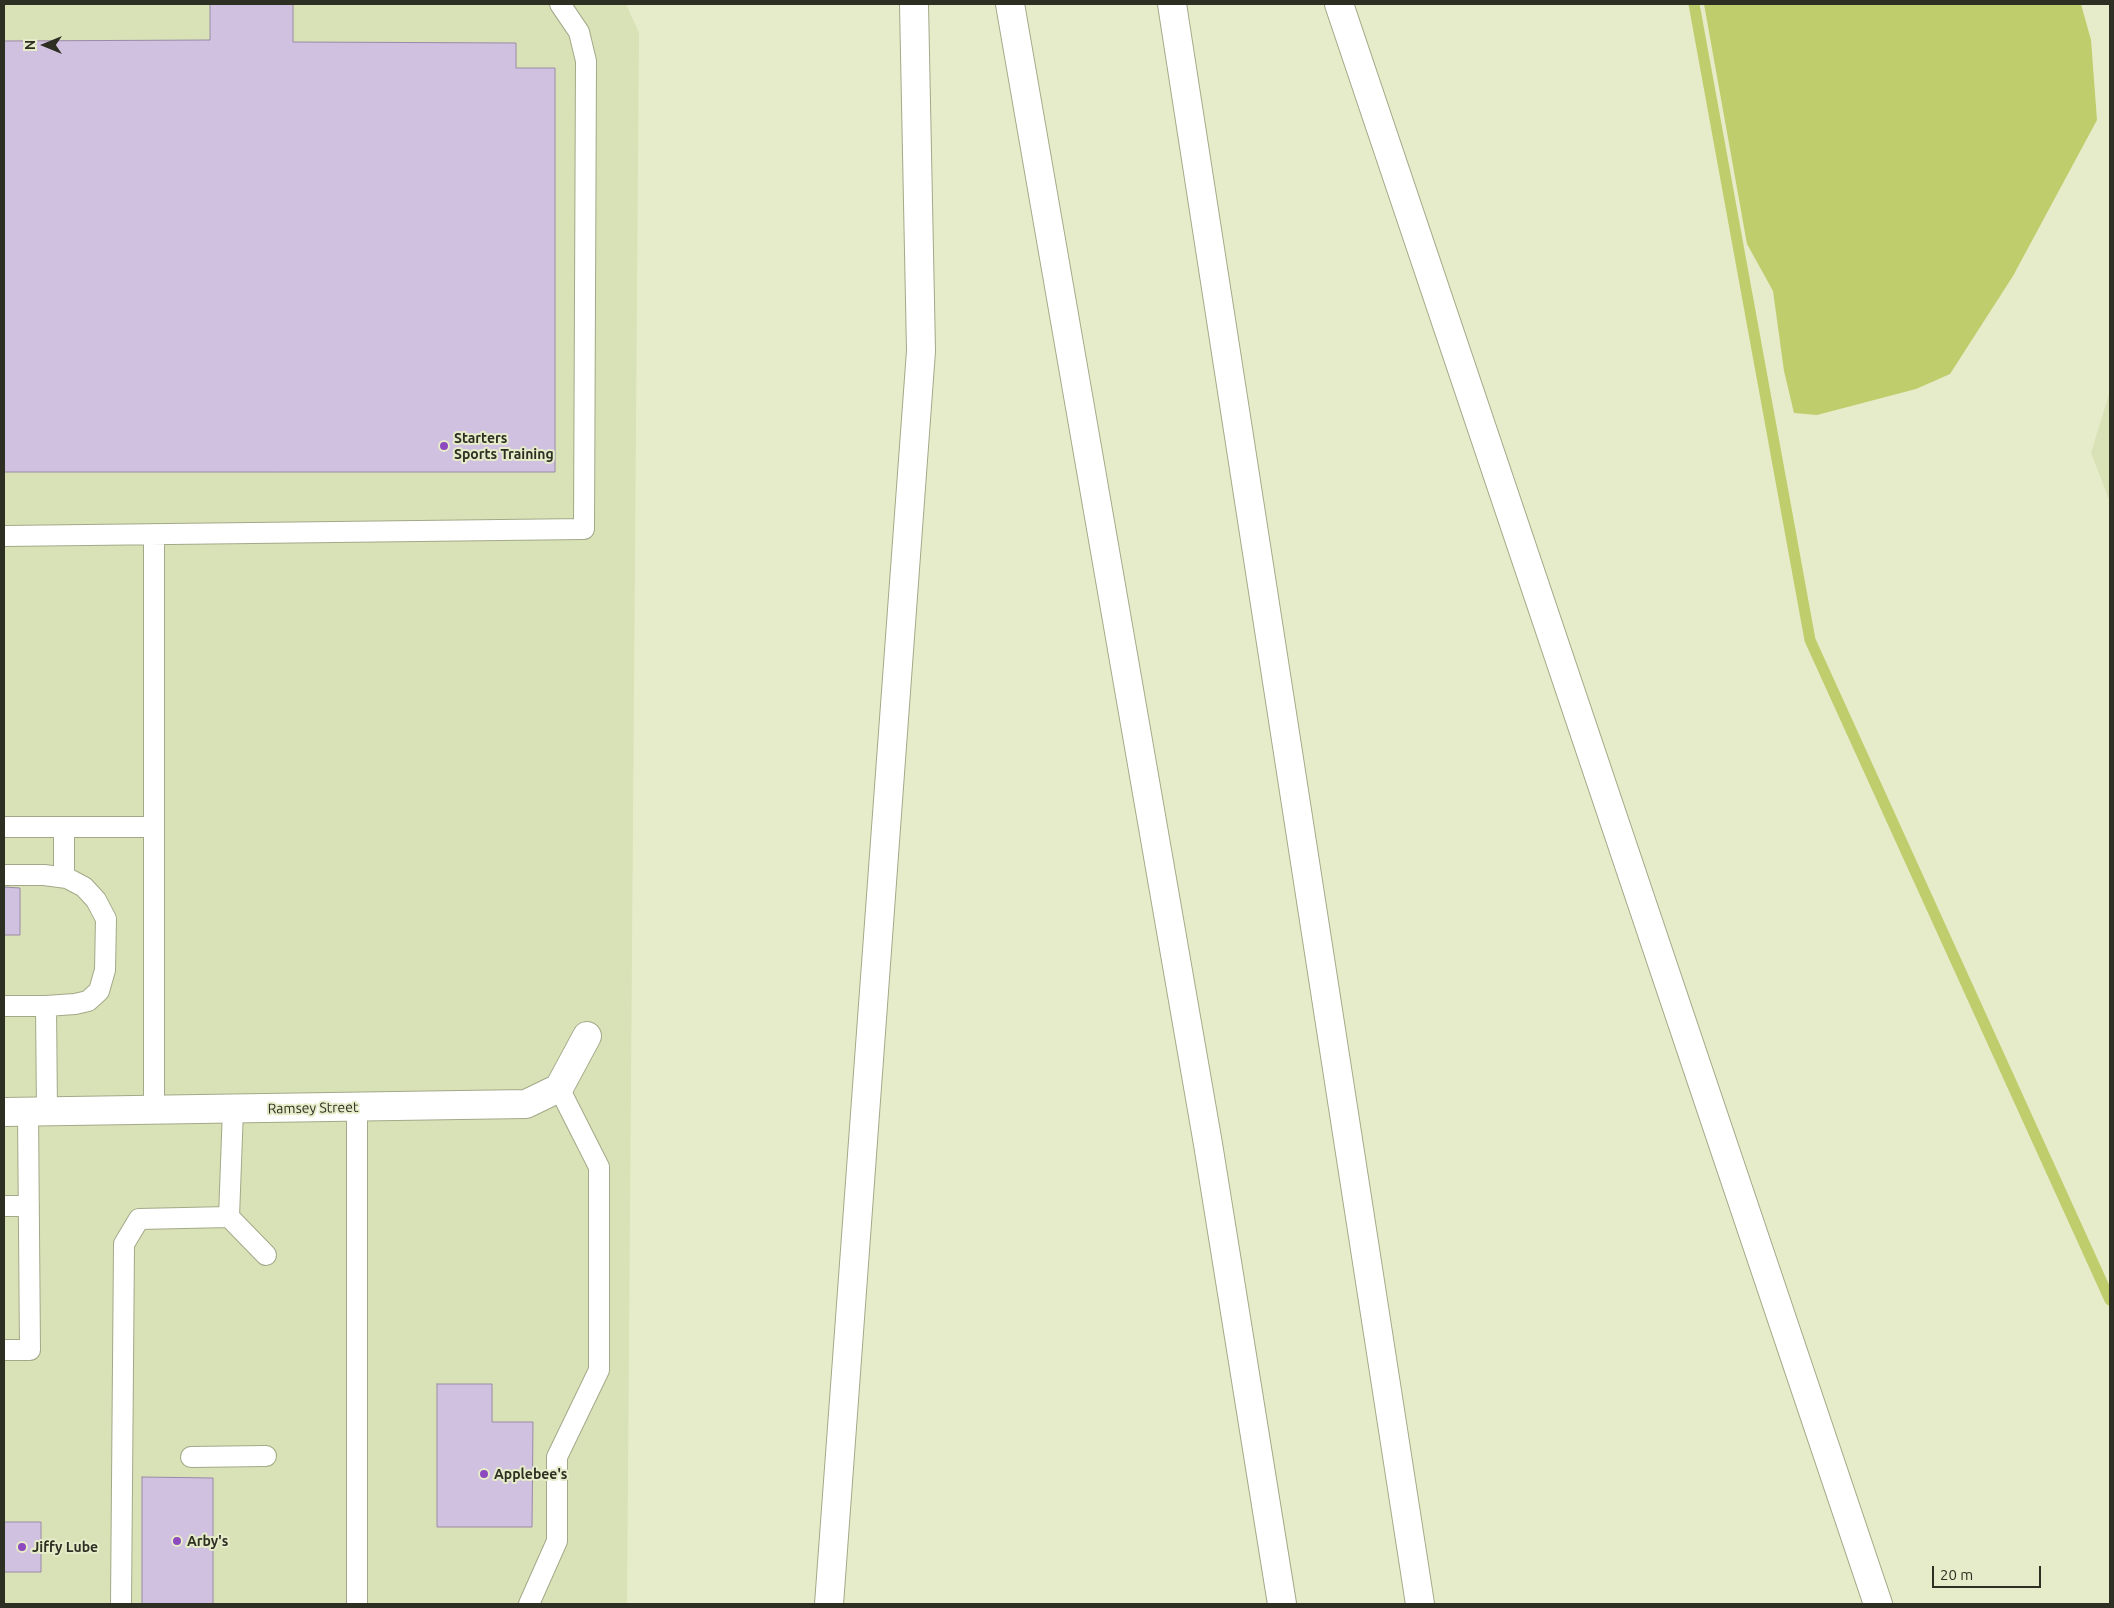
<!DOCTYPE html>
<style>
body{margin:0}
#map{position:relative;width:2114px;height:1608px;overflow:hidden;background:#e6ecc9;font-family:Ubuntu,sans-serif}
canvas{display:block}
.frame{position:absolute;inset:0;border:5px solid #2d2f22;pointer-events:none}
.north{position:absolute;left:20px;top:20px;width:50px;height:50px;-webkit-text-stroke:4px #e6ecc9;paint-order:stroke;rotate:270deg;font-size:14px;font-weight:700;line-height:20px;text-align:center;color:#2d2f22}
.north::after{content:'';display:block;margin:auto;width:18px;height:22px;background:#2d2f22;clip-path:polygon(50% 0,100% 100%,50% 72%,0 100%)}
.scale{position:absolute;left:1932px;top:1566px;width:109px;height:22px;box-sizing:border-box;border:2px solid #2d2f22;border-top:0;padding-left:6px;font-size:15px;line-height:18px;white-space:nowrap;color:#2d2f22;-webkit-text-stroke:4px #e6ecc9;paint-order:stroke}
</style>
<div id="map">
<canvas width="2114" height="1608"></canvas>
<div class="frame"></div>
<div class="north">N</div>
<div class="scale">20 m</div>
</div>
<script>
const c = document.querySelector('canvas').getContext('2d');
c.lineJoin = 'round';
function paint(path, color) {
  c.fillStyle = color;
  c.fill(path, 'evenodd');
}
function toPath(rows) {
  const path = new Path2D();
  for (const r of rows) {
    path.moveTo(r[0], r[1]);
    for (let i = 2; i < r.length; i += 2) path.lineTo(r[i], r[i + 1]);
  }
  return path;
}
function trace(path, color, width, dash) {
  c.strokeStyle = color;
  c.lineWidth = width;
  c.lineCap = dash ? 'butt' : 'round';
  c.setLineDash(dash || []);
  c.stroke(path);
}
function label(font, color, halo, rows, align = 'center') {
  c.font = font + ' Ubuntu,sans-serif';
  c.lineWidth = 4;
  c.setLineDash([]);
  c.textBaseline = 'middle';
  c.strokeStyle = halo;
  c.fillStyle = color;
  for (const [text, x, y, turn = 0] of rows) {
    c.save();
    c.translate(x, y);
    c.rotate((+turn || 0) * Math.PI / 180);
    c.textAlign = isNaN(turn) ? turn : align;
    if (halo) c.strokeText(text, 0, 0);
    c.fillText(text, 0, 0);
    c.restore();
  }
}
paint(toPath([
 [4,4,626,4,639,33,627,1604,4,1604],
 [2110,391,2110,502,2091,453]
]), '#d9e1b7');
paint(toPath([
 [1704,4,2081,4,2091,40,2097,120,2013,276,1950,374,1916,389,1817,415,1794,413,1784,371,1773,291,1747,244]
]), '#c0cd6c');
trace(toPath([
 [1694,4,1810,640,2110,1300]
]), '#c0cd6c', 11);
const building = toPath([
 [210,4,293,4,293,42,516,43,516,68,555,68,555,472,4,472,4,41,210,40,210,4],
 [4,887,20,888,20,935,4,935,4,887],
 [437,1384,492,1384,492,1422,533,1422,532,1527,437,1527,437,1384],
 [142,1477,213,1478,213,1604,142,1604,142,1477],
 [4,1522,41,1522,41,1572,4,1572,4,1522]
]);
paint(building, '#d1c1e0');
trace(building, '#9a8ba8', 1);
const lane = toPath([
 [4,536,584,529,586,61,579,32,560,4],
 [4,827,154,827],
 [64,827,64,877],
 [4,875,44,875,67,878,84,887,96,900,106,919,105,970,99,991,88,1001,75,1004,46,1006],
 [4,1006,46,1006,47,1111],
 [357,1108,357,1604],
 [154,1110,154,534],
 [4,1206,29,1206],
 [229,1217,266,1255],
 [4,1350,30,1350,28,1112],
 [191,1457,266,1456],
 [121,1604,124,1244,139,1219,229,1217,233,1109],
 [529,1604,557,1541,557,1457,599,1370,599,1167,559,1088]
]);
const street = toPath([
 [4,1112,526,1104,559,1088,587,1036]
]);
const highway = toPath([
 [1010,4,1208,1144,1282,1604],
 [1172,4,1420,1604],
 [1339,4,1878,1604],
 [829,1604,921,351,914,4]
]);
trace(lane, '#a3a988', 22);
trace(street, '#a3a988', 30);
trace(highway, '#a3a988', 30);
trace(lane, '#fff', 20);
trace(street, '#fff', 28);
trace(highway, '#fff', 28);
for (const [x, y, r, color] of [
 [444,446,5,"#8d4abf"],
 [484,1474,5,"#8d4abf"],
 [177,1541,5,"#8d4abf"],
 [22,1547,5,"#8d4abf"]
]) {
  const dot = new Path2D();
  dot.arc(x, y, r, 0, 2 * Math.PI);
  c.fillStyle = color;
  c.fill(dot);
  trace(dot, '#e6ecc9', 2);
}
label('bold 14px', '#2d2f22', '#e6ecc9', [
 ["Starters",454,438],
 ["Sports Training",454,454],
 ["Applebee's",494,1474],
 ["Arby's",187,1541],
 ["Jiffy Lube",32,1547]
], 'left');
label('14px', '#2d2f22', '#e6ecc9', [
 ["Ramsey Street",313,1108,-1]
]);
</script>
